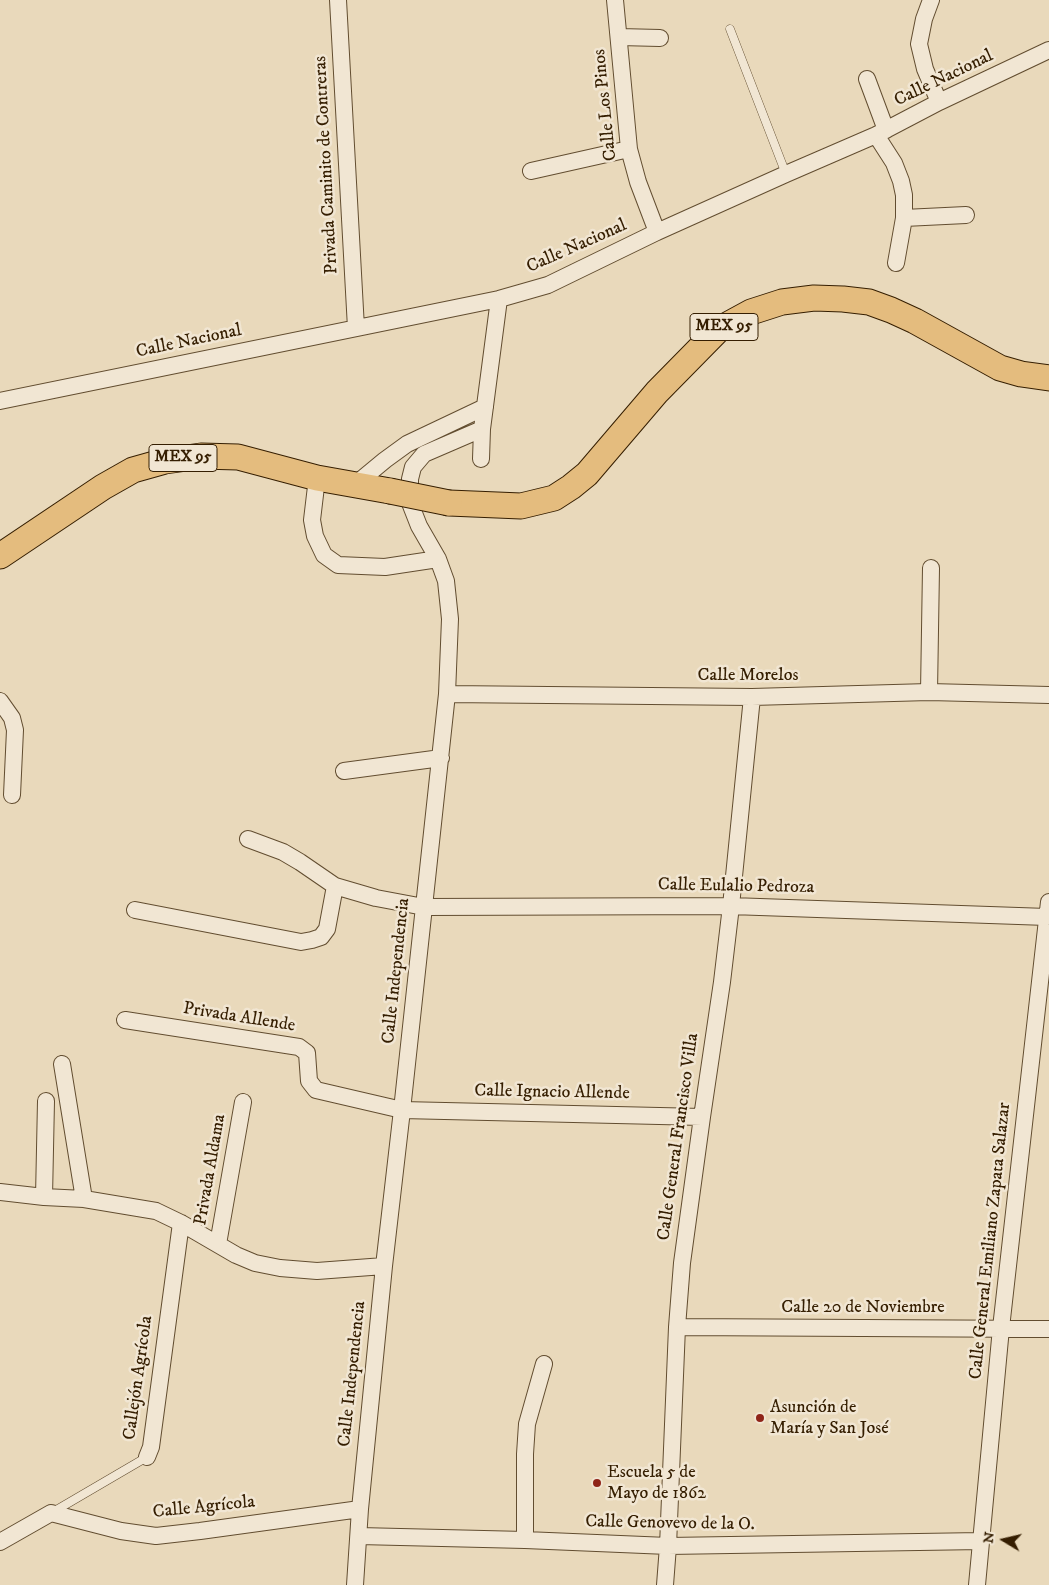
<!DOCTYPE html>
<meta charset="utf-8">
<style>
body{margin:0}
#map{position:relative;width:1049px;height:1585px;overflow:hidden;background:#e9d9bb;font-family:"IM FELL DW Pica",serif}
canvas{display:block}
.north{position:absolute;left:979px;top:1515px;width:50px;height:50px;-webkit-text-stroke:4px #f1e6d3;paint-order:stroke;rotate:279deg;font-size:14px;font-weight:700;line-height:20px;text-align:center;color:#351e01}
.north::after{content:'';display:block;margin:auto;width:18px;height:22px;background:#351e01;clip-path:polygon(50% 0,100% 100%,50% 72%,0 100%)}
</style>
<div id="map">
<canvas width="1049" height="1585"></canvas>
<div class="north">N</div>
</div>
<script>
const c = document.querySelector('canvas').getContext('2d');
c.lineJoin = 'round';
function toPath(rows) {
  const path = new Path2D();
  for (const r of rows) {
    path.moveTo(r[0], r[1]);
    for (let i = 2; i < r.length; i += 2) path.lineTo(r[i], r[i + 1]);
  }
  return path;
}
function trace(path, color, width, dash) {
  c.strokeStyle = color;
  c.lineWidth = width;
  c.lineCap = dash ? 'butt' : 'round';
  c.setLineDash(dash || []);
  c.stroke(path);
}
function label(font, color, halo, rows, align = 'center') {
  c.font = font + ' "IM FELL DW Pica",serif';
  c.lineWidth = 5;
  c.setLineDash([]);
  c.textBaseline = 'middle';
  c.strokeStyle = halo;
  c.fillStyle = color;
  for (const [text, x, y, turn = 0] of rows) {
    c.save();
    c.translate(x, y);
    c.rotate((+turn || 0) * Math.PI / 180);
    c.textAlign = isNaN(turn) ? turn : align;
    if (halo) c.strokeText(text, 0, 0);
    c.fillText(text, 0, 0);
    c.restore();
  }
}
const lane = toPath([
 [730,29,786,174],
 [53,1512,147,1457]
]);
const street = toPath([
 [338,0,356,328],
 [615,0,629,149,638,182,657,232],
 [931,0,924,19,919,44,925,69,939,102],
 [619,37,660,38],
 [867,79,886,130],
 [876,135,894,163,901,181,904,195,904,218,896,263],
 [531,171,629,149],
 [904,218,966,215],
 [0,401,499,299,548,285,657,232,786,174,876,135,939,102,1049,50],
 [481,459,482,429,499,299],
 [317,478,312,520,315,536,324,555,338,565,385,567,438,559],
 [356,484,385,460,407,444,485,407],
 [929,692,931,568],
 [447,694,752,697,929,692,1049,695],
 [0,701,12,718,15,730,12,795],
 [344,771,441,758],
 [248,839,283,852,300,862,335,886,376,898,424,907,731,906,1047,917],
 [135,910,301,942,312,940,321,937,327,929,335,886],
 [125,1020,299,1047,307,1053,309,1081,316,1090,402,1110,702,1117],
 [62,1064,84,1199],
 [0,1192,44,1197,84,1199,156,1211,181,1223,236,1255,255,1263,280,1268,317,1271,384,1266],
 [44,1197,46,1101],
 [218,1244,243,1102],
 [677,1327,1049,1329],
 [147,1457,151,1447,181,1223],
 [359,1536,525,1540,668,1546,981,1541],
 [525,1540,525,1454,527,1424,544,1364],
 [0,1542,51,1513,121,1531,156,1536,200,1531,360,1509],
 [355,1585,360,1509,384,1266,402,1110,447,694,450,619,446,581,438,559,419,526,410,503,410,479,413,467,424,454,482,429],
 [665,1585,668,1546,677,1327,682,1263,702,1117,722,982,731,906,752,697],
 [977,1585,1001,1328,1049,902]
]);
const primary = toPath([
 [449,503,521,506,554,498,571,487,587,474,657,392,718,330,751,312,782,302,814,298,843,299,869,302,891,310,915,321,1000,368,1021,374,1049,378],
 [0,556,103,487,133,470,165,461,201,456,238,457,317,478,390,491]
]);
trace(lane, '#624d30', 9);
trace(street, '#624d30', 18);
trace(primary, '#351e01', 27);
trace(lane, '#f1e6d3', 8);
trace(street, '#f1e6d3', 16);
trace(primary, '#e4bc7e', 25);
const primaryBridge = toPath([
 [390,491,449,503]
]);
trace(primaryBridge, '#351e01', 27, []);
trace(primaryBridge, '#e4bc7e', 25);
for (const [x, y, r, color] of [
 [760,1418,5,"#8f2418"],
 [597,1483,5,"#8f2418"]
]) {
  const dot = new Path2D();
  dot.arc(x, y, r, 0, 2 * Math.PI);
  c.fillStyle = color;
  c.fill(dot);
  trace(dot, '#f1e6d3', 2);
}
for (const [x, y, w] of [
 [724,327,68],
 [183,458,68]
]) {
  const box = new Path2D();
  box.roundRect(x - w / 2, y - 13.5, w, 27, 4);
  c.fillStyle = '#f1e6d3';
  c.fill(box);
  trace(box, '#351e01', 1);
}
label('bold 16px', '#351e01', null, [
 ["MEX 95",724,327],
 ["MEX 95",183,458]
]);
label('18px', '#351e01', '#f1e6d3', [
 ["Calle Nacional",944,79,-26],
 ["Calle Los Pinos",606,105,-96],
 ["Privada Caminito de Contreras",327,165,-93],
 ["Calle Nacional",577,247,-24],
 ["Calle Nacional",189,342,-12],
 ["Calle Morelos",748,676],
 ["Calle Eulalio Pedroza",736,887,1],
 ["Calle Independencia",397,971,-84],
 ["Privada Allende",239,1018,9],
 ["Calle Ignacio Allende",552,1093,1],
 ["Calle General Francisco Villa",679,1137,-82],
 ["Privada Aldama",211,1170,-80],
 ["Calle General Emiliano Zapata Salazar",991,1241,-84],
 ["Calle 20 de Noviembre",863,1308],
 ["Calle Independencia",353,1374,-84],
 ["Callejón Agrícola",139,1378,-82],
 ["Calle Agrícola",204,1508,-6],
 ["Calle Genovevo de la O.",670,1524,1]
]);
label('18px', '#351e01', '#f1e6d3', [
 ["Asunción de",770,1408],
 ["María y San José",770,1429],
 ["Escuela 5 de",607,1473],
 ["Mayo de 1862",607,1494]
], 'left');
</script>
